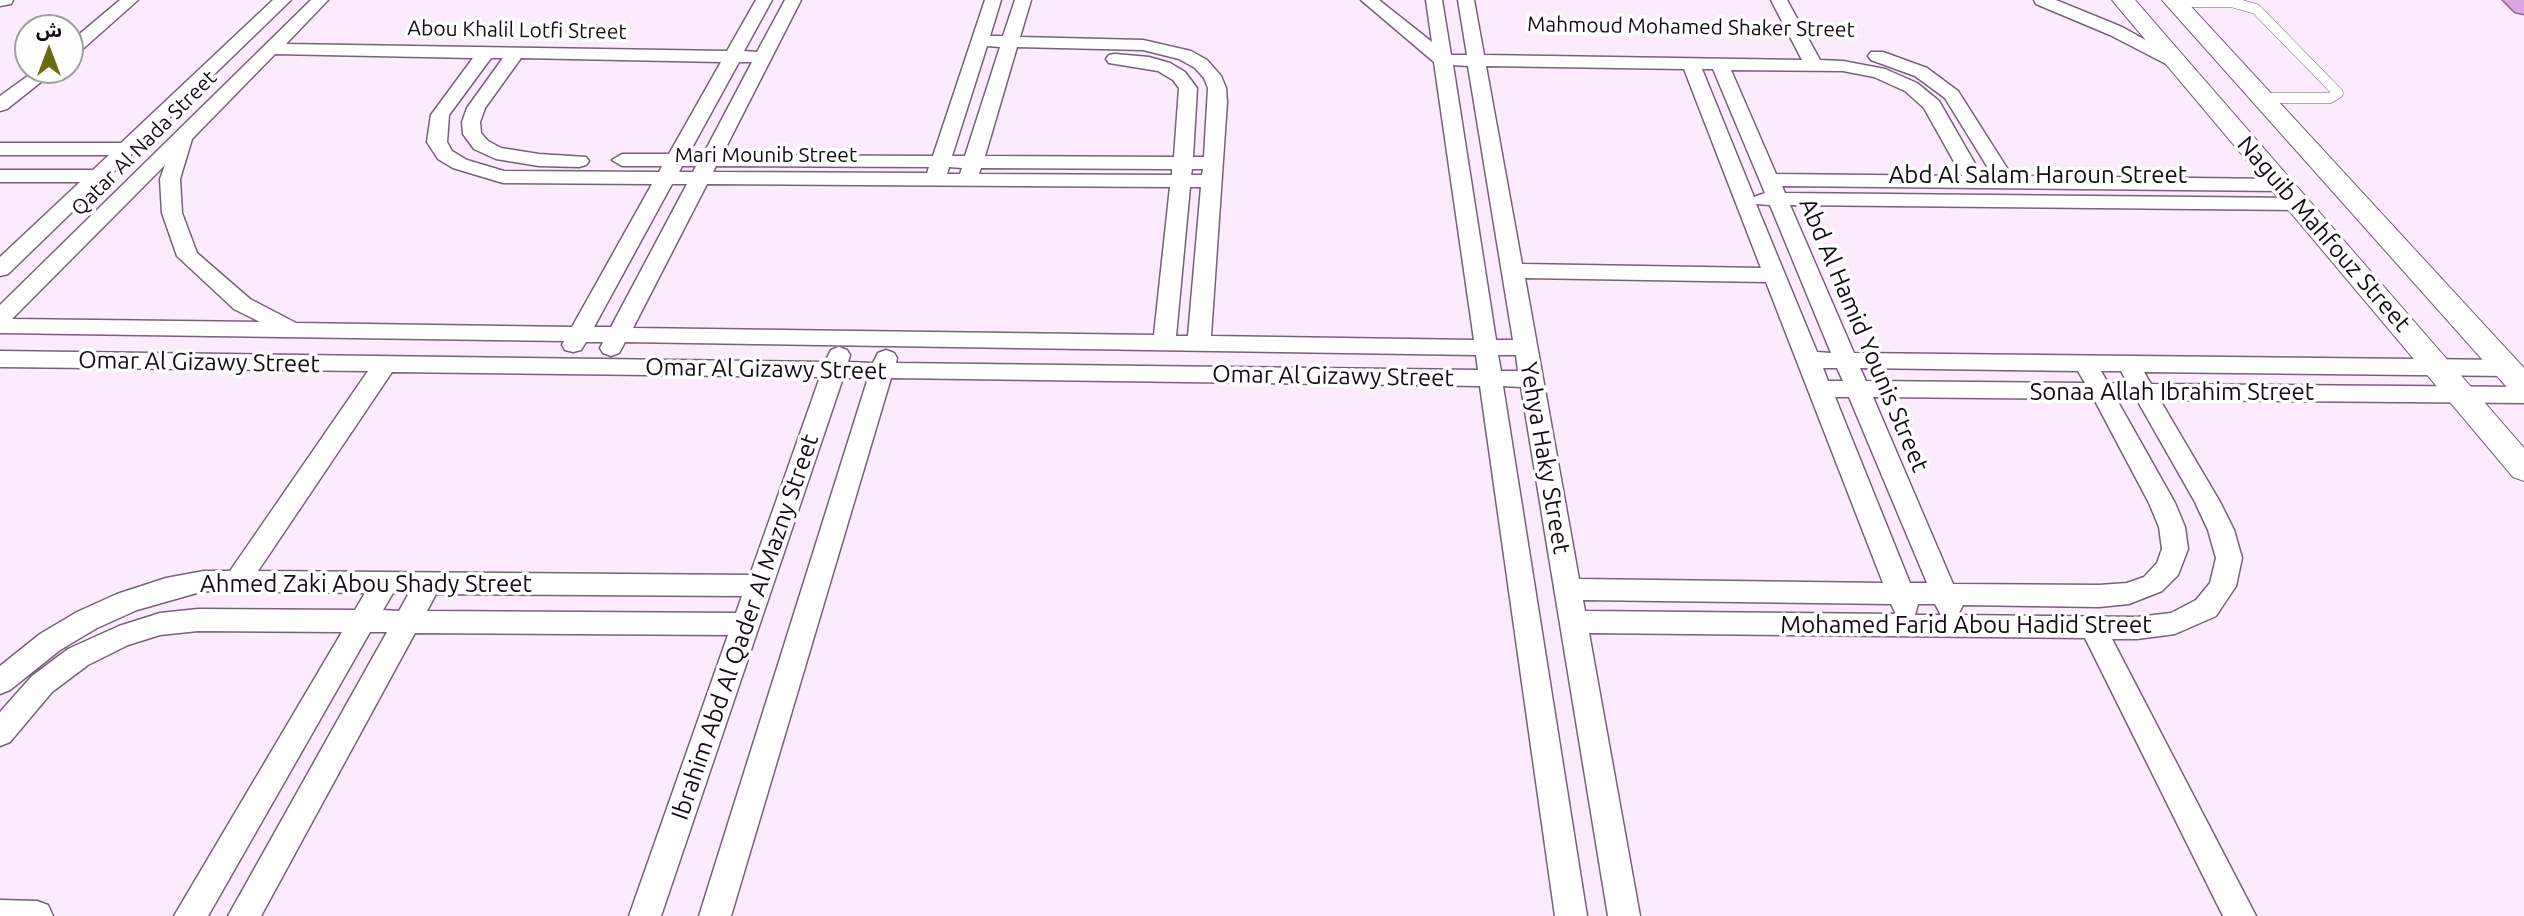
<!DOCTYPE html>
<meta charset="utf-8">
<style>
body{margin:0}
#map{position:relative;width:2524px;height:916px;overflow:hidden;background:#fbebfd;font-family:Ubuntu,"Noto Sans Arabic",sans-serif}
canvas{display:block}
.north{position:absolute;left:14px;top:14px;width:70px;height:70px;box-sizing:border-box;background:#fefefe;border:2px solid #a09da1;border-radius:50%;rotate:0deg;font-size:19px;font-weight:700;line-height:28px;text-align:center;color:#140b15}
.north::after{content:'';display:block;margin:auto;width:24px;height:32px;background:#686c0f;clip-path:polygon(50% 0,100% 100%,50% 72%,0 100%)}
</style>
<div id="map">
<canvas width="2524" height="916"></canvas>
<div class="north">ش</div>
</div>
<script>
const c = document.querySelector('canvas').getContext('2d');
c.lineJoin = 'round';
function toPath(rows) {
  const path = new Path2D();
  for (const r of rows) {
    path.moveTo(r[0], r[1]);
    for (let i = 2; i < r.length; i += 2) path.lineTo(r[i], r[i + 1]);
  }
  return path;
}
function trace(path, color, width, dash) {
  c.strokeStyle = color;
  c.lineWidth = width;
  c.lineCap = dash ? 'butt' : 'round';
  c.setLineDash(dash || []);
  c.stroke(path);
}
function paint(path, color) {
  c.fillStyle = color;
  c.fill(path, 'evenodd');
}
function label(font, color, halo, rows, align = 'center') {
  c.font = font + ' Ubuntu,sans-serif';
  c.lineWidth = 7;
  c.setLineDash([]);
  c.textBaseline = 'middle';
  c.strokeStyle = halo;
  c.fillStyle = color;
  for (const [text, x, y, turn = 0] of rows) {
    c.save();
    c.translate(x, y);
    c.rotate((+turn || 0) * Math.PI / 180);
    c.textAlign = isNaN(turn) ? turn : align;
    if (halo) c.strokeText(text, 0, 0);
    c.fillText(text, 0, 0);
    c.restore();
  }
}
const service = toPath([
 [2174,2,2231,2,2256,9,2338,93,2330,98,2261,98]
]);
const minor = toPath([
 [0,0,13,0,11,4,0,6,0,0],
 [120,0,138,0,76,55,70,56,70,42,120,0],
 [273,0,291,0,8,274,0,276,0,257,80,182,0,182,0,170,93,170,109,155,0,155,0,143,121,143,273,0],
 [311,0,328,0,286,44,727,51,756,0,772,0,744,51,757,52,785,0,801,0,722,155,933,156,985,0,1001,0,990,36,1003,36,1015,0,1031,0,1020,37,1143,40,1191,51,1207,60,1221,76,1226,88,1227,102,1211,336,1474,340,1434,62,1361,0,1379,0,1432,42,1426,0,1442,0,1451,55,1467,55,1458,0,1474,0,1484,55,1802,60,1771,0,1787,0,1820,60,1843,61,1885,69,1917,83,1939,101,1982,176,1993,176,1945,98,1915,76,1871,60,1868,56,1871,52,1883,52,1927,68,1958,91,2012,176,2281,179,2288,181,2291,185,2288,189,2281,191,1782,186,1785,193,2297,198,2304,200,2307,204,2304,208,2297,210,1790,205,1854,353,2507,360,2515,363,2518,368,2515,373,2507,376,2144,372,2151,384,2524,387,2524,403,2160,400,2220,502,2234,530,2242,558,2236,586,2216,616,2175,634,2137,639,2112,639,2256,916,2223,916,2085,638,1589,633,1640,916,1608,916,1521,387,1503,386,1587,916,1555,916,1480,386,891,378,731,916,699,916,868,378,843,378,661,916,629,916,728,635,415,633,261,916,228,916,387,632,370,632,208,916,174,916,342,632,198,631,160,635,128,645,88,665,52,692,10,742,0,746,0,712,32,676,68,649,119,626,160,613,198,609,355,610,365,593,204,591,137,610,97,628,60,650,10,690,0,694,0,666,40,634,77,612,117,594,166,578,204,571,230,571,368,371,0,367,0,351,825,362,831,350,839,347,847,350,850,355,848,362,873,363,878,353,886,350,894,353,897,358,896,363,1478,370,1476,355,625,342,619,353,611,356,603,353,600,348,603,342,586,342,581,350,573,352,565,350,562,345,564,341,0,333,0,305,311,0],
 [987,46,1000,47,965,156,952,156,987,46],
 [1017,47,1143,50,1179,59,1195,68,1204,78,1208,88,1204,157,1193,157,1197,88,1185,72,1170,63,1149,57,1115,54,1109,55,1106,59,1109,63,1158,71,1173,80,1179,88,1174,157,985,156,1017,47],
 [275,54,473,58,431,115,427,142,438,159,453,168,503,183,652,184,572,327,296,323,250,299,197,253,182,213,180,179,192,139,275,54],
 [491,58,503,58,467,108,462,122,463,134,474,149,496,159,539,166,579,167,586,165,589,161,586,157,539,154,501,148,488,141,481,133,480,122,485,108,521,58,721,62,669,154,622,154,612,160,622,166,662,166,659,172,504,171,467,160,452,151,447,142,449,115,491,58],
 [739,62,752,62,703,155,688,155,739,62],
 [1453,65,1468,66,1513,340,1496,340,1453,65],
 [1486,66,1684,69,1761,268,1522,264,1486,66],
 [1702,69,1713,69,1765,193,1754,197,1702,69],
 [1731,70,1843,71,1874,77,1905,91,1924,108,1962,176,1776,174,1731,70],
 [165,165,160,179,162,213,177,256,234,309,260,322,12,319,165,165],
 [682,166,696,166,693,172,679,172,682,166],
 [716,166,929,167,927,173,713,172,716,166],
 [949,167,962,168,960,174,947,174,949,167],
 [981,168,1172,169,1172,175,979,174,981,168],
 [1192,169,1203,169,1202,175,1191,175,1192,169],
 [672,184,687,184,611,327,594,327,672,184],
 [707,184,1170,187,1154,335,633,328,707,184],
 [1190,187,1201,187,1188,336,1176,336,1190,187],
 [1756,204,1770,205,1831,353,1817,352,1756,204],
 [1525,278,1766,282,1883,583,1579,579,1525,278],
 [1498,355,1516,355,1518,371,1501,371,1498,355],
 [1823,368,1837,368,1843,381,1828,381,1823,368],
 [1860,368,2078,371,2085,383,1866,381,1860,368],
 [2101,371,2121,371,2128,384,2108,383,2101,371],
 [392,372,820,377,750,575,258,571,392,372],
 [1835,397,1849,397,1927,583,1910,583,1835,397],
 [1873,397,2094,399,2149,503,2159,527,2162,549,2157,563,2144,577,2127,583,2099,585,1953,584,1873,397],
 [2117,400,2137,400,2195,502,2208,530,2216,558,2210,583,2196,600,2171,613,2137,617,1958,615,1963,605,2099,607,2129,604,2162,591,2178,575,2188,549,2185,527,2175,503,2117,400],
 [393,593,409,593,399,611,383,610,393,593],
 [436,594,742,596,736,613,427,611,436,594],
 [1583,600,1891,604,1896,614,1585,611,1583,600],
 [1918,604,1935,604,1941,615,1915,615,1918,604],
 [2034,0,2056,0,2122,27,2185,62,2182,66,2170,66,2110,35,2036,4,2034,0],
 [36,70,56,70,7,109,0,111,0,96,36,70],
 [0,900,37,901,48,905,53,916,0,916,0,900]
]);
const tertiary = toPath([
 [2112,0,2135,0,2524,448,2524,481,2513,477,2112,0],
 [2162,0,2185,0,2524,368,2524,397,2513,394,2162,0]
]);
const trunk = toPath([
 [2503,0,2524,0,2524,14,2515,12,2503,0]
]);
trace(service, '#78617a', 11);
trace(minor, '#78617a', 3);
trace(tertiary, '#78617a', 2);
trace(trunk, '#906096', 3);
trace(service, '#fff', 10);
paint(minor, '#fff');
paint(tertiary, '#fff');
paint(trunk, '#dca4e3');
label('21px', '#140b15', '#fefefe', [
 ["Mahmoud Mohamed Shaker Street",1691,27,1],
 ["Abou Khalil Lotfi Street",517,30,1],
 ["Qatar Al Nada Street",144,143,-45],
 ["Mari Mounib Street",766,155]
]);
label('24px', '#140b15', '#fefefe', [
 ["Abd Al Salam Haroun Street",2038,175],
 ["Naguib Mahfouz Street",2324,234,49],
 ["Abd Al Hamid Younis Street",1864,335,67],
 ["Omar Al Gizawy Street",199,362,1],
 ["Omar Al Gizawy Street",766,369,1],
 ["Omar Al Gizawy Street",1333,376,1],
 ["Sonaa Allah Ibrahim Street",2172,392],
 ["Yehya Haky Street",1545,458,80],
 ["Ahmed Zaki Abou Shady Street",366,584],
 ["Mohamed Farid Abou Hadid Street",1966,625],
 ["Ibrahim Abd Al Qader Al Mazny Street",745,627,-71]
]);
</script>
